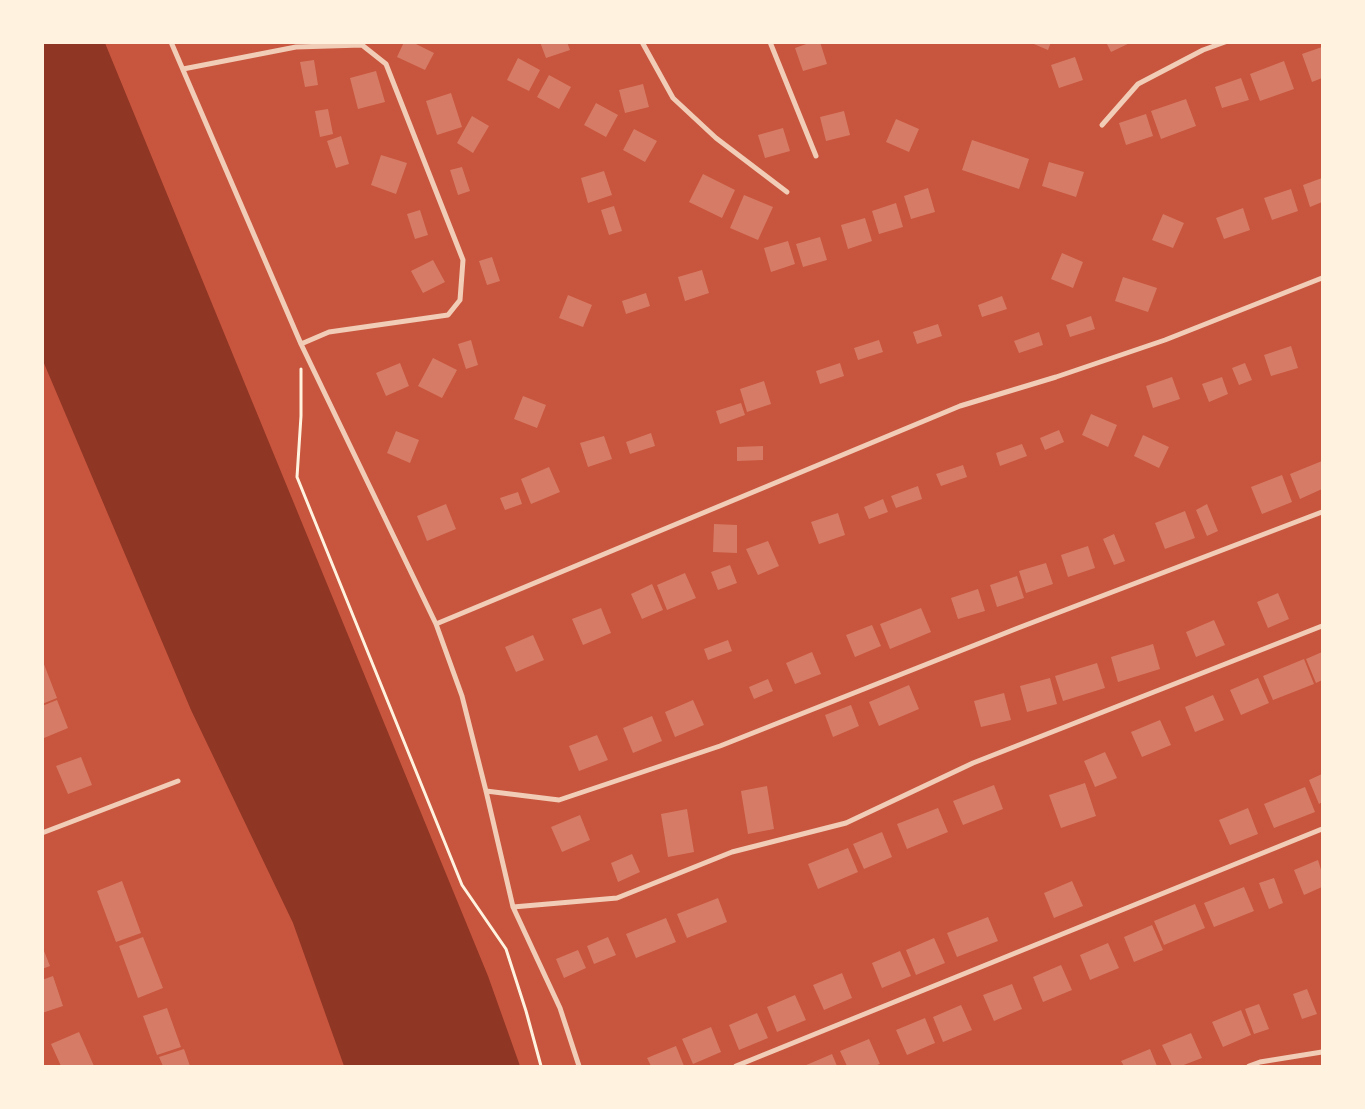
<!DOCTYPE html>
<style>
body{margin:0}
#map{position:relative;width:1365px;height:1109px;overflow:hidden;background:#c8553d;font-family:Quicksand,sans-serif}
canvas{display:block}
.frame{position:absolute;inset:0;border:44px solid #fff3e0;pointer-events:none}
</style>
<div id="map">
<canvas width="1365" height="1109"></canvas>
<div class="frame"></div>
</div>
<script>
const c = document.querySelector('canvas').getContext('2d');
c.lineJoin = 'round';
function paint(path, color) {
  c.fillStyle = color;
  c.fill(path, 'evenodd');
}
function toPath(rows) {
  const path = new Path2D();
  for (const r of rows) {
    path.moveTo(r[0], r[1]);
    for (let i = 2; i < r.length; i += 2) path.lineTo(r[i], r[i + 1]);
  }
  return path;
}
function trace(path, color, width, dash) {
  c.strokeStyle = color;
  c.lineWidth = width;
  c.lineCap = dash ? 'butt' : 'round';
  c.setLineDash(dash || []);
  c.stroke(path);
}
paint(toPath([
 [42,43,105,43,488,976,520,1066,344,1066,293,923,191,710,43,361]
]), '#8f3625');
paint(toPath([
 [404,42,412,42,434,53,425,70,397,57],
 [540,42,567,42,570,50,546,58],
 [812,42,820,42,827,64,803,71,795,48],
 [1029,42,1051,42,1048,50],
 [1106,42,1132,42,1111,52],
 [1322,47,1322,78,1312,82,1302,54],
 [1075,57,1083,80,1059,88,1051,65],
 [518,58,540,70,529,91,507,80],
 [314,60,318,85,305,87,300,62],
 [1284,61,1294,89,1260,101,1250,74],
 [376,71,385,102,358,109,350,78],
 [549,75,571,87,559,109,537,97],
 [1241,78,1249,100,1222,108,1215,87],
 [643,84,649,107,625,113,619,90],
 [451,93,462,127,437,135,426,101],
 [1186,99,1196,126,1161,139,1151,111],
 [596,103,618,115,606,137,584,125],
 [328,109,333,134,320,137,315,111],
 [844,111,850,135,826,141,820,117],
 [1146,114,1153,136,1126,145,1119,123],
 [472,116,489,126,473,153,457,143],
 [896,119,919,129,909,152,886,142],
 [783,128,790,151,765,158,758,135],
 [634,129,657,141,645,162,623,150],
 [341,136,349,164,336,168,327,141],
 [972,140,1029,159,1019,189,962,170],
 [381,155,407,163,396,194,371,185],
 [1049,162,1084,172,1076,197,1042,186],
 [462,167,470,191,458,195,450,170],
 [604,171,612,195,588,203,581,178],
 [703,174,735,190,722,218,689,202],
 [1322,178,1322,202,1310,207,1303,185],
 [928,188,935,212,911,219,904,196],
 [1291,189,1298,211,1272,220,1264,198],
 [744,195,773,207,758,240,730,228],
 [896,203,903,227,879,234,872,211],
 [614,206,622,231,609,235,601,210],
 [1243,208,1250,230,1224,239,1216,218],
 [420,210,428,235,415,239,407,214],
 [1163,214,1184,223,1173,248,1152,240],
 [865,218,872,241,848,249,841,225],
 [820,237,827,260,803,267,796,244],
 [788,241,795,264,771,272,764,248],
 [1062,253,1083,262,1073,288,1051,279],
 [492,257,500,281,487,285,479,261],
 [433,260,445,282,423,293,411,271],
 [702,270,709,293,685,301,678,277],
 [1123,277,1157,288,1148,312,1115,301],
 [646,293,650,306,626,314,622,301],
 [568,295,592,305,583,327,559,318],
 [1002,296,1007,309,982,317,978,305],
 [1091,316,1095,329,1070,337,1066,325],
 [938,324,942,336,917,344,913,332],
 [1039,332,1043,345,1019,353,1014,341],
 [471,340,478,365,466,369,458,344],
 [879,340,883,352,858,360,854,348],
 [1291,346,1298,368,1271,376,1264,355],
 [433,358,457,370,442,398,418,386],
 [400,363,409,386,386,396,376,373],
 [840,363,844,376,820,384,816,371],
 [1245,363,1252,380,1239,385,1232,368],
 [1172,377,1180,399,1153,408,1146,386],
 [1222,377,1228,394,1209,402,1202,384],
 [764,381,771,404,747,412,740,389],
 [523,396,546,405,537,428,514,419],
 [741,403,745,415,720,424,716,411],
 [1091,414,1117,425,1108,447,1082,435],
 [1059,430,1064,442,1045,450,1040,438],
 [396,431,419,440,410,463,387,453],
 [651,433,655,446,630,454,626,442],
 [1143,435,1169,447,1159,468,1134,456],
 [604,436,612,459,588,467,580,443],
 [1022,444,1027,456,1000,466,996,453],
 [763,446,763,460,737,461,737,447],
 [1322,461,1322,489,1300,499,1290,474],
 [963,465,967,477,941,486,936,474],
 [549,467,560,492,531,504,521,479],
 [1282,475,1292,502,1262,514,1251,487],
 [918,486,922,499,896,508,891,496],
 [518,492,522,504,505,510,500,498],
 [883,499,888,512,869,519,864,507],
 [446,504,456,529,427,541,417,516],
 [1207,504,1218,531,1207,536,1196,510],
 [1185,511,1195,538,1165,549,1155,523],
 [838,513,845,535,819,544,811,522],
 [714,524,737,525,737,553,713,552],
 [1114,534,1125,561,1114,565,1103,539],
 [768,541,779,566,758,575,746,549],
 [1088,546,1095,568,1068,577,1061,555],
 [1046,563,1053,584,1026,593,1019,571],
 [730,565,737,583,718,590,711,572],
 [685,573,696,598,667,610,657,585],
 [1017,576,1024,598,997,607,990,585],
 [652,584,663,610,642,619,631,594],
 [978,589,985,611,958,619,951,598],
 [1278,593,1289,619,1268,628,1257,602],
 [601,608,611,633,583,645,572,619],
 [921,608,931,632,890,649,880,624],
 [1214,620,1225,645,1196,657,1186,632],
 [872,625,881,646,855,657,846,635],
 [533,635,544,660,516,672,505,647],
 [728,640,732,651,708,660,704,649],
 [1153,644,1160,669,1118,682,1111,657],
 [812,652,821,674,795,684,786,663],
 [1322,652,1322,680,1316,683,1306,659],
 [42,659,57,698,42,704],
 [1304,659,1314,684,1273,700,1263,676],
 [1097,663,1105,688,1063,701,1055,676],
 [1050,678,1057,704,1027,712,1020,686],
 [1258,678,1269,703,1241,715,1230,690],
 [768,679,773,691,754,699,749,687],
 [909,685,919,709,879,726,869,702],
 [1004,693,1011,720,981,727,974,701],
 [1213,695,1224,720,1195,732,1185,707],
 [57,700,68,728,44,738,42,733,42,706],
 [693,700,704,725,675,737,665,712],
 [851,705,859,726,833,737,825,715],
 [652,716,662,741,633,753,623,728],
 [1160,720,1171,745,1142,757,1131,732],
 [597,735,608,760,579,771,569,746],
 [1105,752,1117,778,1095,787,1084,761],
 [81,757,92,785,68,794,56,766],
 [1322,774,1322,802,1319,804,1309,780],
 [1085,783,1096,816,1061,828,1049,795],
 [994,785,1003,809,963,825,953,801],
 [767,786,774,829,748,834,741,791],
 [1305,787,1315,812,1274,828,1264,804],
 [938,808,948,832,907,849,897,824],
 [1248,808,1258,834,1230,845,1219,820],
 [687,809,694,852,668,857,661,814],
 [580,815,590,840,562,852,551,827],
 [882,832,892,857,864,869,853,844],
 [848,848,858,872,818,889,808,864],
 [632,854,640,872,618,882,611,863],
 [1318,860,1322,873,1322,887,1304,895,1294,870],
 [1274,878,1283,903,1269,909,1259,883],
 [122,881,141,933,116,942,97,891],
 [1072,881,1083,906,1054,918,1044,893],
 [1244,887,1254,911,1214,927,1204,903],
 [718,898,727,922,687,938,677,914],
 [1195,904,1205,928,1164,945,1154,921],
 [988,917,998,941,957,957,947,933],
 [666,918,676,942,636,958,626,934],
 [1152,925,1163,950,1134,962,1124,937],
 [143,937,163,988,138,998,119,946],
 [608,937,616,955,594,964,587,946],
 [934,938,945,963,916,975,906,950],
 [1108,943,1119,968,1090,980,1080,955],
 [42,946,50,966,42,969],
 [578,950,586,968,564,978,556,959],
 [900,951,911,976,882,988,872,963],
 [1061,965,1072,990,1043,1002,1033,977],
 [842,973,852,998,824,1010,813,985],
 [53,976,63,1006,42,1013,42,980],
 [1012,984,1022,1009,994,1021,983,995],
 [1307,989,1317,1014,1302,1019,1293,994],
 [795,995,806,1020,777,1032,767,1007],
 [1259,1004,1269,1029,1254,1034,1245,1009],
 [961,1005,972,1030,943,1042,933,1017],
 [167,1008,181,1047,157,1055,143,1016],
 [1241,1010,1251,1035,1223,1047,1212,1022],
 [757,1013,768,1038,739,1050,729,1025],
 [925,1018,935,1043,907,1055,896,1030],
 [711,1027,721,1052,693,1064,682,1039],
 [79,1032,94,1066,61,1066,51,1044],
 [1191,1033,1202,1058,1181,1066,1172,1066,1162,1045],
 [869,1039,880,1064,874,1066,847,1066,840,1051],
 [676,1046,684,1066,651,1066,647,1058],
 [184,1049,190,1066,163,1066,159,1057],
 [1150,1049,1157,1066,1124,1066,1121,1061],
 [832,1054,837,1066,804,1066]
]), '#d67c66');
trace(toPath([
 [301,369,301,416,297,477,462,885,506,949,526,1011,541,1066]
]), '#fff3e0', 3);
trace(toPath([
 [171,42,301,344,436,624,462,696,486,791,513,907,560,1008,579,1066],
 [642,42,673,98,716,138,787,192],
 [770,42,816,156],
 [183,69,296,47,362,45,386,64,463,260,460,300,448,315,329,332,301,344],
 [1102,125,1138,84,1203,50,1225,42],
 [436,624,960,406,1056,377,1165,340,1322,278],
 [486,791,559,800,720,746,1018,628,1322,512],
 [42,833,178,781],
 [513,907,617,898,732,852,846,823,973,763,1322,626],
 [736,1066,1322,829],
 [1249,1066,1260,1062,1322,1052]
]), '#f1ccb7', 5);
</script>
